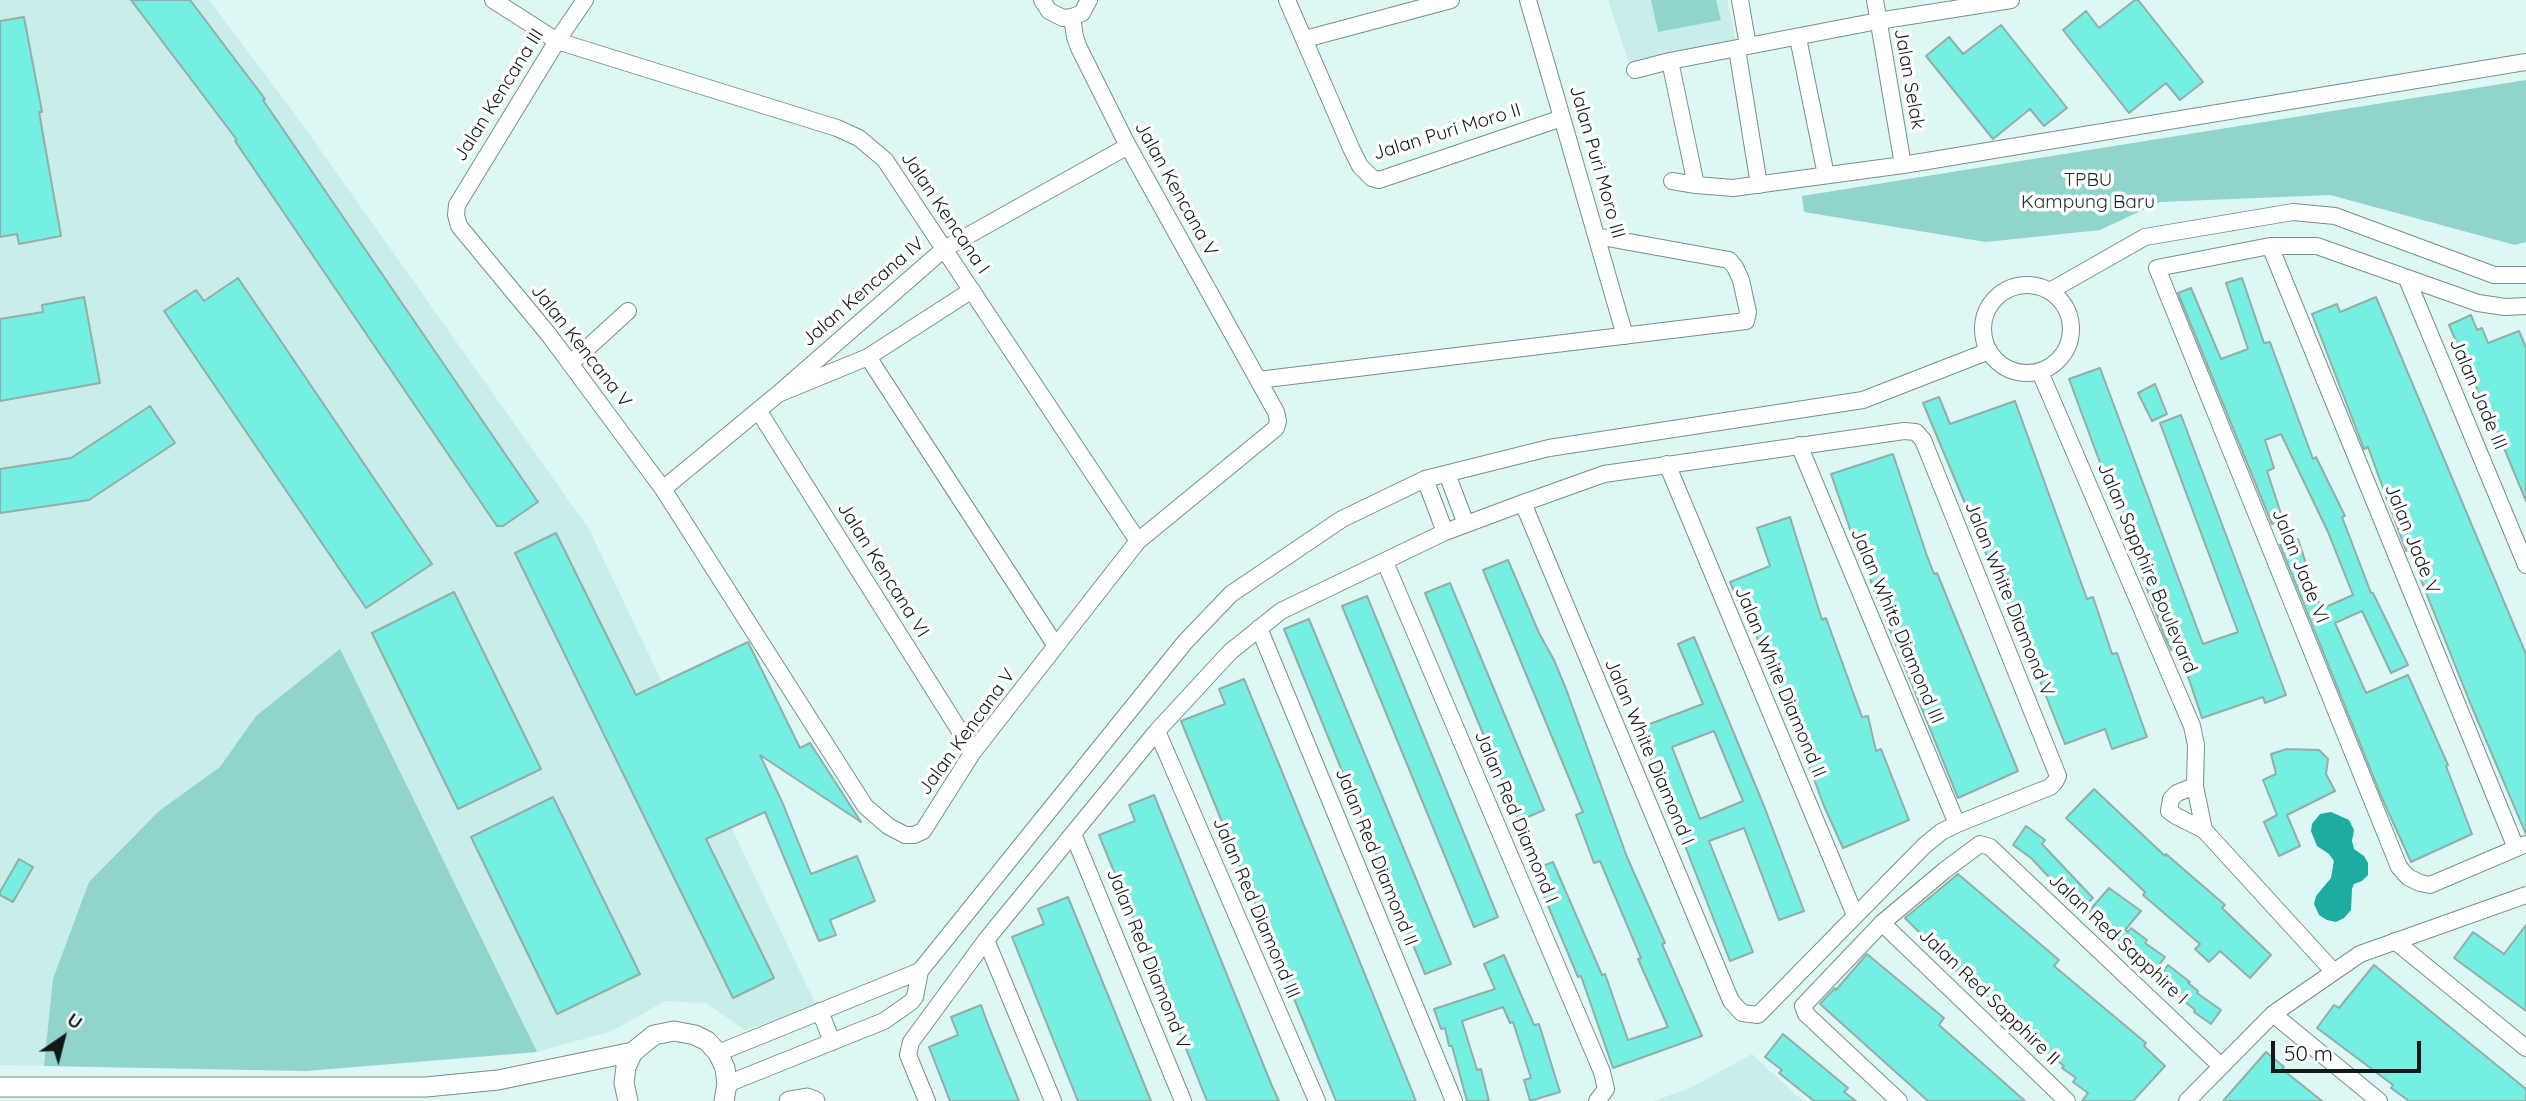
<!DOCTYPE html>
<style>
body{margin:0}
#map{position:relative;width:2526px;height:1101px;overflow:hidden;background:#ddf8f4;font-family:Quicksand,sans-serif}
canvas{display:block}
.north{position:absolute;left:28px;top:1003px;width:70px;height:70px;-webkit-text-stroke:5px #fefefe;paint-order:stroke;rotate:35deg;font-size:19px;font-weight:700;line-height:28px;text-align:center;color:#101918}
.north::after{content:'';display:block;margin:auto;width:24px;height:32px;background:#101918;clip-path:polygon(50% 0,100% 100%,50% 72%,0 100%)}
.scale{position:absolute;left:2271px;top:1041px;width:150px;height:32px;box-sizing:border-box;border:4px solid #101918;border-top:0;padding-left:9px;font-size:21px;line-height:24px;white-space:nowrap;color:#101918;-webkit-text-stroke:5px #fefefe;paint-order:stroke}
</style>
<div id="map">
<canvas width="2526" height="1101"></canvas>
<div class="north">U</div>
<div class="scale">50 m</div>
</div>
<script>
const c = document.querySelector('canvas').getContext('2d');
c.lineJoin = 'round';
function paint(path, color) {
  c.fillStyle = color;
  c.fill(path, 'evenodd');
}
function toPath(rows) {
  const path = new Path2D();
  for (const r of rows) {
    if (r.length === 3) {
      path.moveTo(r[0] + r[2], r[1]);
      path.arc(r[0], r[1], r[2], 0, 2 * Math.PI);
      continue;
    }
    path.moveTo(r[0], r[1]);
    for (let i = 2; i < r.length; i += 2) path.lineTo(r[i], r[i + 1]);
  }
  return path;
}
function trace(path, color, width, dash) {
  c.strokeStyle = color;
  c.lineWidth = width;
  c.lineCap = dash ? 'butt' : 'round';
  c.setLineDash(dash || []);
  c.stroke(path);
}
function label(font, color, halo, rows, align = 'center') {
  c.font = font + ' Quicksand,sans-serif';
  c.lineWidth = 7;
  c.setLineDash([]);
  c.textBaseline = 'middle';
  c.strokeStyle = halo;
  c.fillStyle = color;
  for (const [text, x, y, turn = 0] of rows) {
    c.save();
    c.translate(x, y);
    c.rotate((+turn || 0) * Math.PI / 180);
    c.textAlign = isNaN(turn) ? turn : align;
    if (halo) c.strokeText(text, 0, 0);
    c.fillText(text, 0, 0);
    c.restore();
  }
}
paint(toPath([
 [0,0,209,0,295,114,589,529,817,1007,745,1030,706,1003,665,1001,612,1031,537,1052,306,1071,0,1065],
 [1608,0,1727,0,1736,41,1629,63],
 [1752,1054,1803,1101,1654,1101,1692,1087]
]), '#c9ede8');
paint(toPath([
 [1651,0,1716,0,1721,20,1658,32],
 [2526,80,2526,242,2515,245,2330,195,2160,202,2100,230,1986,242,1804,212,1802,196],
 [340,649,537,1052,306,1071,44,1066,53,979,89,882,159,811,220,767,256,716]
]), '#91d4cb');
paint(toPath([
 [2331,812,2349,820,2354,830,2352,841,2354,849,2364,856,2368,863,2368,875,2362,881,2354,884,2352,889,2351,910,2344,918,2336,922,2327,920,2319,915,2314,904,2316,896,2331,878,2334,861,2329,854,2317,846,2311,831,2312,824,2320,814]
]), '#1eaba0');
const building = toPath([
 [131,0,190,0,265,99,263,100,538,502,503,526,497,526,235,141,237,140,131,0],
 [2135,0,2138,0,2203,82,2180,100,2166,83,2129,113,2063,30,2086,11,2099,28,2135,0],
 [24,17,42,112,39,112,61,236,19,244,17,234,0,237,0,21,24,17],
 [2001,25,2067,108,2044,126,2030,109,1993,139,1926,56,1949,37,1963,54,2001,25],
 [238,278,432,564,366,608,164,311,196,290,204,301,238,278],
 [2242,278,2264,343,2270,342,2313,459,2316,457,2345,516,2342,517,2371,593,2373,593,2408,665,2391,673,2362,611,2335,623,2366,693,2408,675,2448,765,2446,766,2472,834,2411,862,2382,798,2280,545,2298,539,2321,609,2353,595,2328,532,2281,434,2265,440,2274,468,2267,471,2283,520,2272,524,2178,293,2191,288,2221,359,2248,349,2226,283,2242,278],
 [84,297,100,383,0,401,0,319,43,312,42,305,84,297],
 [2376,297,2526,654,2526,834,2471,705,2409,550,2406,551,2368,447,2364,449,2312,314,2337,304,2340,312,2376,297],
 [2471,315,2477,330,2482,328,2488,343,2519,331,2526,348,2526,501,2482,395,2480,396,2449,325,2471,315],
 [2100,368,2203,644,2238,632,2160,423,2181,415,2286,695,2265,703,2263,697,2202,718,2178,647,2171,650,2164,635,2069,379,2100,368],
 [2155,384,2167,414,2152,421,2138,393,2155,384],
 [1939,397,1950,424,2015,401,2087,599,2093,597,2112,654,2117,653,2147,737,2112,749,2105,729,2065,744,2012,610,2010,610,1998,579,1997,580,1923,403,1939,397],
 [150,406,175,443,89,500,0,513,0,469,71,458,150,406],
 [1893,454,1927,556,1934,574,1937,573,2018,771,1958,798,1873,588,1862,554,1859,555,1831,474,1893,454],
 [1790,517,1822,620,1826,618,1862,717,1868,716,1876,751,1881,749,1909,820,1843,848,1824,806,1769,658,1765,660,1747,609,1742,611,1730,582,1770,566,1757,528,1790,517],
 [556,533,636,695,748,642,800,748,810,743,861,822,760,755,783,804,811,874,857,856,875,901,830,920,836,935,819,941,765,812,706,839,774,978,733,998,515,553,556,533],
 [1508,560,1539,633,1554,660,1566,689,1627,857,1665,943,1662,944,1702,1036,1613,1068,1581,976,1578,977,1533,870,1553,862,1602,975,1605,974,1628,1040,1668,1027,1638,959,1641,958,1600,861,1594,863,1576,815,1583,812,1483,570,1508,560],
 [1450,583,1544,810,1519,821,1425,593,1450,583],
 [454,592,541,769,458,809,372,633,454,592],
 [1367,596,1498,917,1474,927,1342,606,1367,596],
 [1309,619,1451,964,1425,974,1284,629,1309,619],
 [1694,637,1764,806,1804,911,1779,920,1744,828,1709,841,1753,952,1730,961,1639,728,1703,704,1678,644,1694,637],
 [1714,731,1743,801,1700,819,1672,747,1714,731],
 [1244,679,1357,955,1416,1101,1336,1101,1288,984,1181,721,1225,704,1219,689,1244,679],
 [2287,749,2319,750,2328,759,2326,774,2335,791,2287,815,2300,846,2279,856,2264,822,2277,815,2263,780,2276,774,2271,754,2287,749],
 [2094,789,2165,856,2166,854,2225,905,2222,908,2271,955,2250,978,2220,951,2209,962,2195,949,2200,944,2143,895,2145,892,2066,818,2094,789],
 [1154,795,1272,1086,1279,1101,1207,1101,1167,1001,1099,835,1135,821,1129,805,1154,795],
 [553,797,640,974,557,1014,471,837,553,797],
 [2026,826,2045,840,2042,844,2093,898,2080,910,2031,858,2013,845,2026,826],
 [19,859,33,867,13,902,0,895,0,892,19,859],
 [1958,874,2059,960,2054,966,2146,1043,2144,1046,2165,1066,2133,1101,2082,1101,2088,1093,2073,1082,2076,1078,2062,1068,2064,1066,2007,1020,2010,1016,1929,948,1932,945,1905,918,1958,874],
 [2109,888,2141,911,2125,930,2128,932,2131,928,2147,940,2145,943,2165,957,2155,971,2140,961,2142,959,2116,939,2119,936,2089,911,2109,888],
 [1068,897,1138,1069,1151,1101,1078,1101,1059,1054,1012,937,1044,924,1038,909,1068,897],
 [2526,925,2526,1011,2454,958,2473,932,2504,954,2526,925],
 [1867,954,1944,1018,1939,1025,2025,1101,1928,1101,1820,1004,1835,988,1836,990,1867,954],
 [1504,955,1534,1025,1539,1024,1560,1092,1530,1101,1524,1080,1531,1078,1513,1022,1510,1023,1503,1007,1462,1021,1477,1070,1481,1069,1489,1101,1467,1101,1452,1046,1449,1046,1445,1028,1441,1029,1434,1009,1495,989,1484,964,1504,955],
 [2168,965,2190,982,2188,983,2198,991,2197,993,2221,1010,2211,1024,2194,1012,2195,1010,2158,979,2168,965],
 [2374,965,2526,1089,2526,1101,2409,1101,2391,1088,2393,1085,2317,1028,2334,1005,2339,1008,2374,965],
 [981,1005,989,1027,1019,1101,950,1101,929,1047,958,1035,951,1017,981,1005],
 [1783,1034,1848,1088,1844,1092,1856,1101,1814,1101,1779,1073,1782,1070,1765,1057,1783,1034],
 [2266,1052,2284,1067,2282,1069,2322,1101,2223,1101,2266,1052]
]);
paint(building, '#74efe2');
trace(building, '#94ada9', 2);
const minor = toPath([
 [493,0,557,41,837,128,859,138,885,160,1138,541],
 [585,0,557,41,457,205,456,215,459,226,549,335,663,489,865,806,888,826,905,835,914,835,923,831,973,752,1138,541,1276,428,1278,421,1276,412,1128,146,1079,48,1075,37,1072,17],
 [1042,0,1049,11,1063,18,1072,17,1082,13,1089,0],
 [1287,0,1351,148,1360,166,1372,178,1379,180,1562,118],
 [1528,0,1625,336],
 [1740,0,1748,46],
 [1875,0,1903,165],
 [1798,38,1826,175],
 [1305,39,1451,0],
 [1737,49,1759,185],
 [1670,61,1696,185,1733,188,1903,165,2526,62],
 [1635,70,1670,61,1878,21,2011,0],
 [1672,181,1696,185],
 [2270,246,2516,848],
 [2407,279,2526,565],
 [2027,329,44],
 [2050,291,2145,237,2293,212,2335,216,2494,275,2526,275],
 [2526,306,2505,307,2478,303,2317,246,2270,246,2157,268,2399,867,2408,877,2420,883,2430,885,2526,844],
 [868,357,1056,646],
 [570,364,628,311],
 [2040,372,2192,726,2196,745,2195,786,2204,830,2333,971],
 [1258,380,1746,321,1748,312,1741,280,1735,267,1729,260,1596,236],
 [778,394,944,249,1128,146],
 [758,410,973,752],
 [1799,445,1957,824],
 [1667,464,1855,915],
 [1447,474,1466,524],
 [1425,479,1445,532],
 [663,489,778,394,868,357,972,290],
 [1385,562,1602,1072,1606,1089,1597,1101],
 [1259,628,1454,1101],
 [1157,731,1317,1101],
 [2195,786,2177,793,2171,799,2169,811,2176,816,2204,830],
 [1073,834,1183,1101],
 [1882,923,2067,1101],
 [986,940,1053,1101],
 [2395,941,2526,1048],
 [820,1011,832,1042],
 [2273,1014,2379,1101],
 [718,1053,920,971],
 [727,1084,884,1021,911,1002,915,997,920,971,1185,642,1231,594,1342,519,1425,479,1549,448,1863,400,1989,351],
 [927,1101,908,1055,911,1042,986,940,1157,731,1230,652,1281,611,1445,532,1523,503,1604,474,1904,431,1916,432,1923,440,2058,776,2055,782,2050,787,1957,824,1941,832,1924,846,1758,1015,1742,1013,1731,1001,1523,503],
 [1899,1101,1806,1014,1803,1006,1882,923,1945,870,1980,844,1990,847,2221,1066],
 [2187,1101,2273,1014,2360,954,2526,895]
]);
const tertiary = toPath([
 [0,1087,426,1087,498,1080,633,1052],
 [628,1101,624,1083,626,1067,633,1052,654,1035,674,1031,695,1035,707,1041,718,1053,725,1068,727,1084,724,1101],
 [789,1101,807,1098,815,1101]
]);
trace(minor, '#778f8c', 18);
trace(tertiary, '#778f8c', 21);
trace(minor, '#fff', 16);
trace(tertiary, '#fff', 19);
label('19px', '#101918', '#fefefe', [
 ["Jalan Selak",1909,79,80],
 ["Jalan Kencana III",499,95,-58],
 ["Jalan Puri Moro II",1447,132,-17],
 ["Jalan Puri Moro III",1597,162,74],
 ["Jalan Kencana V",1176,189,61],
 ["Jalan Kencana I",945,213,56],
 ["Jalan Kencana IV",863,292,-41],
 ["Jalan Kencana V",581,346,52],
 ["Jalan Jade III",2478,394,67],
 ["Jalan Jade V",2412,539,68],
 ["Jalan Jade VI",2300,566,68],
 ["Jalan Sapphire Boulevard",2147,568,67],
 ["Jalan Kencana VI",883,570,58],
 ["Jalan White Diamond V",2009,599,68],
 ["Jalan White Diamond III",1897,626,67],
 ["Jalan White Diamond II",1780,682,67],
 ["Jalan Kencana V",967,732,-54],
 ["Jalan White Diamond I",1649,752,67],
 ["Jalan Red Diamond I",1516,817,67],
 ["Jalan Red Diamond II",1376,857,68],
 ["Jalan Red Diamond III",1256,908,67],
 ["Jalan Red Sapphire I",2118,939,43],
 ["Jalan Red Diamond V",1148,959,68],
 ["Jalan Red Sapphire II",1989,997,44]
]);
label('19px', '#192f2c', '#fefefe', [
 ["TPBU",2088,180],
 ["Kampung Baru",2088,202]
]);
</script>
